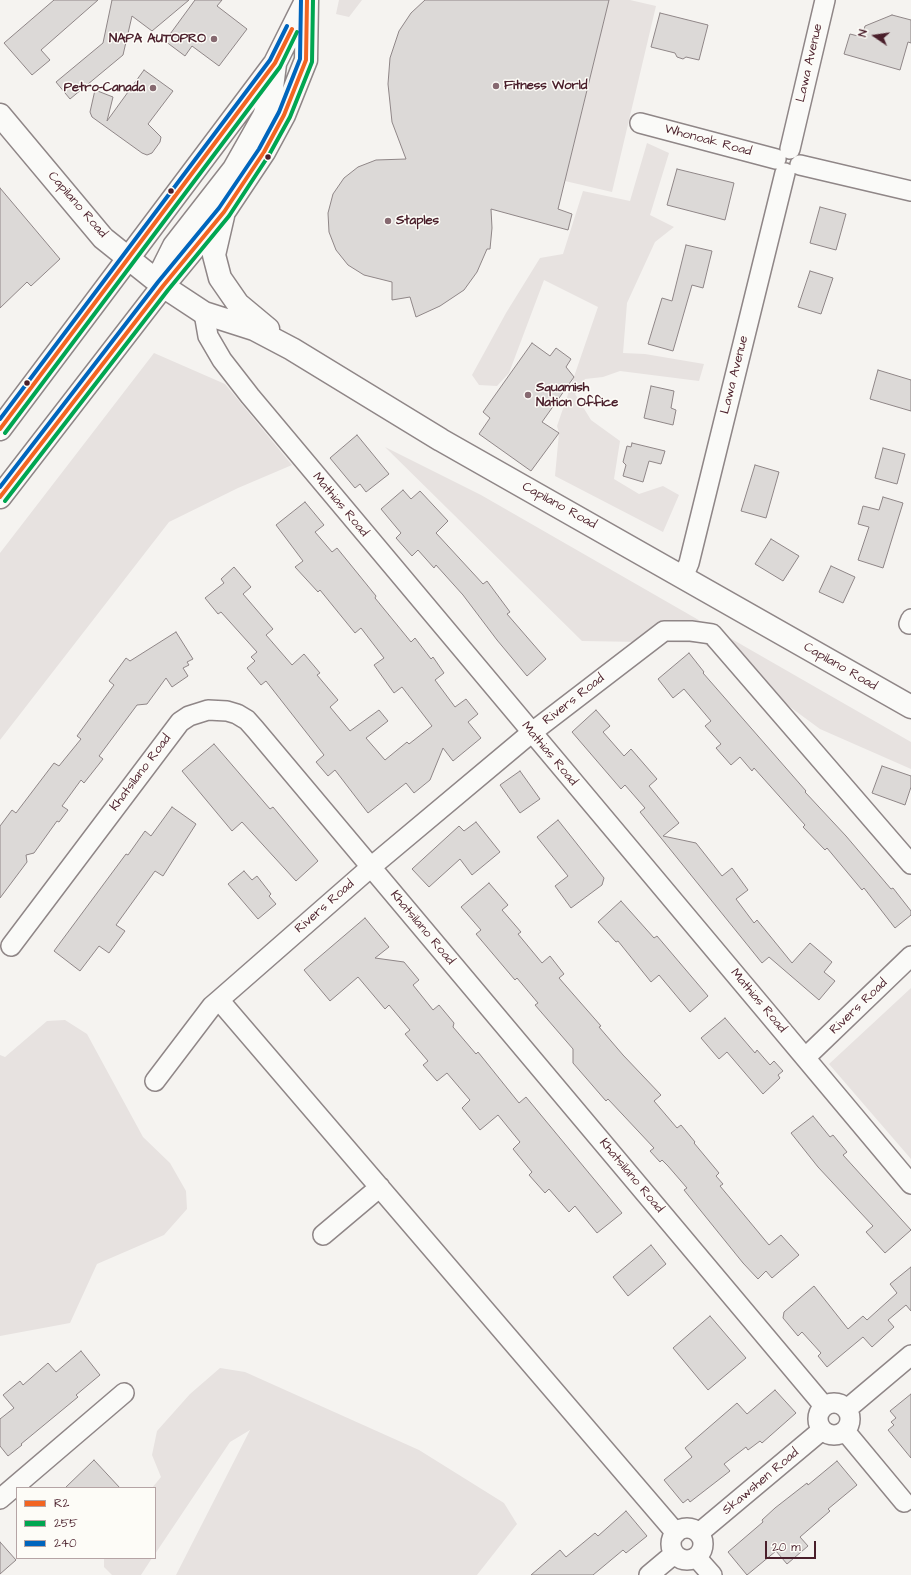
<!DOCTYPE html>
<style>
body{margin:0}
#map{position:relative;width:911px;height:1575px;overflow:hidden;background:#f5f3f0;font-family:"Architects Daughter",sans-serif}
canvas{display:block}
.legend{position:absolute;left:16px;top:1487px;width:140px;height:72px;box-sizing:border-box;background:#fdfcf7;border:1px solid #b5a4a5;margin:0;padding:5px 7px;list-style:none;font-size:12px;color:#4a1f2b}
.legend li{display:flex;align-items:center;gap:8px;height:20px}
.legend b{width:20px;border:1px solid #b5a4a5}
.north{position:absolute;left:855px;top:16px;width:40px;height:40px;-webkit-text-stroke:3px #fdfcf7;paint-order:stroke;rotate:283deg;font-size:11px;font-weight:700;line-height:16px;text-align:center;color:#4a1f2b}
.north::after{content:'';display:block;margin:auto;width:14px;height:18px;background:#4a1f2b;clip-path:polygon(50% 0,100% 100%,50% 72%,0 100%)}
.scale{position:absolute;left:765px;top:1541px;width:51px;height:18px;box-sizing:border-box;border:2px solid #4a1f2b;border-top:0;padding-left:5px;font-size:12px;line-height:14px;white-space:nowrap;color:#4a1f2b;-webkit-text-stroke:3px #fdfcf7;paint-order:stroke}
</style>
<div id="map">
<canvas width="911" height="1575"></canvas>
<ul class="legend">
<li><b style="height:5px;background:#f26522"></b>R2</li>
<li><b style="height:5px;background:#00a651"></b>255</li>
<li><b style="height:5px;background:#0065bd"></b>240</li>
</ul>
<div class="north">N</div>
<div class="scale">20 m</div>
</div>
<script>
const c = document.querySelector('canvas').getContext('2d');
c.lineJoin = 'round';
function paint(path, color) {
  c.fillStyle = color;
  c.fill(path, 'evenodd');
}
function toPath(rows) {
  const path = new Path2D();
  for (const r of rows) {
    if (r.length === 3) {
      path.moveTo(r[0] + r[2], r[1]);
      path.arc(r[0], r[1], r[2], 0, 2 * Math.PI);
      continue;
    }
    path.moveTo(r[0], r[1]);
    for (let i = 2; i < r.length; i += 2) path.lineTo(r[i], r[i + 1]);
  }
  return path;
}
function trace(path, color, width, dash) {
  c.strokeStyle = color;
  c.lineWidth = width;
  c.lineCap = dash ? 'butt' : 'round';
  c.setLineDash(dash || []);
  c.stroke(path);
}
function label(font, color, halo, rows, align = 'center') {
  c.font = font + ' "Architects Daughter",sans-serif';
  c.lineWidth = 3;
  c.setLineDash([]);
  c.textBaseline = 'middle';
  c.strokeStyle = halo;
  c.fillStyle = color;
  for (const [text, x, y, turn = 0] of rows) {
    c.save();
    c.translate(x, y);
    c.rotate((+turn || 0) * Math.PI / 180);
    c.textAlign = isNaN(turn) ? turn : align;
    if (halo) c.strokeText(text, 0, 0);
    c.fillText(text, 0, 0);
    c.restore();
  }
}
paint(toPath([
 [339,0,362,0,349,17,336,14],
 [609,0,630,0,656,6,612,192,565,181],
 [647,143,669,153,650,215,674,227,655,242,627,303,623,353,645,354,704,364,699,381,620,371,603,377,585,379,575,394,591,420,620,441,614,479,639,494,663,486,679,495,663,532,555,476,559,433,557,426,598,307,544,280,509,373,497,386,479,385,472,375,506,313,540,258,563,254,583,191,630,201],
 [154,353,225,384,292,465,238,488,169,522,0,740,0,553],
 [385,447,481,495,911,742,911,769,820,729,703,643,582,641],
 [911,988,911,1159,829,1064],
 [65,1020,87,1034,143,1137,170,1163,186,1191,187,1209,164,1235,97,1264,70,1323,0,1336,0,1055,5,1057,47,1021],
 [220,1368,245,1372,419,1450,504,1503,517,1524,477,1575,176,1575,250,1430,230,1442,155,1554,155,1488,152,1488,161,1477,152,1455,157,1431,190,1394],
 [104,1558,152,1558,141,1575,112,1575,104,1567]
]), '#e7e2e0');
const building = toPath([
 [54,0,98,0,41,50,50,60,32,75,4,43,54,0],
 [112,0,189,0,152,31,132,16,123,55,70,99,56,82,103,43,112,0],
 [195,0,222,0,217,6,247,29,219,66,192,46,185,56,165,41,195,0],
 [425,0,609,0,558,209,572,214,568,230,491,209,492,228,490,249,487,249,477,272,464,290,440,306,416,317,410,297,392,300,392,282,364,275,348,265,336,250,329,232,328,213,333,194,344,178,358,167,376,160,406,159,392,122,388,84,390,58,399,31,411,13,425,0],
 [660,13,708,25,699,60,686,57,683,59,677,57,675,53,651,47,660,13],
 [892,15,911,20,911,43,908,42,900,70,844,54,850,34,862,37,865,26,892,15],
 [144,70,173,91,148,124,161,137,160,142,152,153,147,155,142,153,92,117,90,112,95,90,113,97,107,121,144,70],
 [677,169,734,183,725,220,667,205,677,169],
 [0,188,60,259,31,286,27,282,0,308,0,188],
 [820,207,846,214,836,250,810,243,820,207],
 [686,245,712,251,703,288,692,285,673,351,648,344,662,298,672,301,686,245],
 [810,271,833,278,821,314,798,307,810,271],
 [532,343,550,356,556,348,571,359,566,367,574,377,542,422,559,433,531,471,479,434,490,418,483,412,532,343],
 [878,370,911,380,911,411,870,399,878,370],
 [651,386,674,391,671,408,676,410,673,425,644,418,651,386],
 [357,435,389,474,366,492,360,484,355,488,330,458,357,435],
 [632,443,665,451,661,464,649,461,643,482,623,476,626,465,623,462,627,446,631,447,632,443],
 [883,448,905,454,897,484,875,478,883,448],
 [755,465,779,472,766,518,741,511,755,465],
 [403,490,411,499,420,491,448,521,436,533,483,584,487,581,510,612,507,614,546,659,527,676,497,640,463,595,436,565,434,568,418,550,412,556,396,538,401,533,381,509,403,490],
 [883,497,903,503,883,568,858,560,869,527,858,524,863,506,879,510,883,497],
 [305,502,324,525,315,532,332,552,337,548,376,596,375,598,411,642,415,638,431,659,433,657,444,673,435,680,455,707,466,699,478,714,468,722,481,738,453,761,443,748,430,780,414,793,406,783,368,813,335,770,328,776,316,762,324,755,266,681,261,685,247,668,255,661,251,657,257,652,221,612,218,614,205,598,224,583,221,579,234,567,251,587,243,594,273,629,266,635,292,665,304,654,320,673,317,675,338,700,330,707,350,731,379,710,388,721,366,738,385,760,407,742,409,744,432,726,402,687,394,693,374,665,384,658,361,628,355,633,320,590,318,592,295,567,303,561,276,525,305,502],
 [771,539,799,556,783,581,755,564,771,539],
 [831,566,855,577,843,603,819,592,831,566],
 [176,632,193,659,187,662,189,665,183,668,188,676,172,687,166,678,147,704,137,705,99,756,103,759,84,783,81,780,62,806,68,810,59,822,57,821,34,853,26,855,27,862,0,898,0,826,12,810,16,813,54,763,59,766,81,739,77,736,114,685,109,681,126,658,130,661,176,632],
 [689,653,704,672,703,673,806,791,805,792,846,836,891,889,893,888,911,911,911,915,895,928,864,888,862,890,827,848,825,850,803,827,805,825,754,768,752,771,740,757,731,765,716,748,721,744,705,726,711,721,684,689,673,698,658,679,689,653],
 [596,710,610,726,603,732,624,756,631,749,657,779,649,786,679,823,663,836,696,843,722,876,732,868,748,890,736,899,754,923,757,920,792,963,810,943,832,962,824,972,835,981,819,1000,769,957,762,963,640,812,645,808,625,785,621,789,572,732,596,710],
 [214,744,270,809,273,807,318,861,296,881,242,822,232,831,182,771,214,744],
 [882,766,911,776,911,787,905,805,872,793,882,766],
 [520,771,540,799,520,813,500,785,520,771],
 [172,807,196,824,163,876,155,871,116,925,125,931,109,953,99,946,80,971,54,951,126,854,128,855,145,831,151,836,172,807],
 [558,820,604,878,602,885,571,908,555,886,568,876,537,837,558,820],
 [476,822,500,852,472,875,460,859,429,887,412,869,459,826,464,831,476,822],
 [244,871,252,880,257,876,271,894,269,896,276,904,258,919,228,884,244,871],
 [489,883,508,905,502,910,521,932,518,934,542,963,550,956,564,974,559,978,601,1026,599,1027,623,1055,661,1095,654,1101,677,1128,681,1125,695,1142,694,1143,719,1173,716,1176,723,1184,720,1186,769,1245,781,1235,799,1255,772,1278,766,1271,758,1279,743,1263,684,1190,687,1188,668,1166,662,1160,660,1162,650,1151,654,1148,608,1099,606,1101,573,1063,573,1049,535,1005,538,1003,517,978,515,980,476,934,481,930,461,907,489,883],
 [621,901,654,938,657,936,708,996,690,1012,659,975,651,982,618,941,616,942,598,922,621,901],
 [365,918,389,947,375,958,404,962,419,980,413,985,433,1010,439,1005,454,1023,453,1027,476,1054,478,1052,519,1103,526,1097,622,1213,597,1233,575,1206,569,1212,549,1189,545,1193,529,1175,532,1172,513,1149,520,1142,498,1115,480,1130,462,1108,470,1100,447,1073,437,1081,423,1065,428,1061,405,1034,410,1030,389,1005,385,1009,358,977,330,1001,304,970,365,918],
 [725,1018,755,1053,757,1050,770,1065,774,1061,783,1071,778,1075,780,1078,763,1094,727,1052,719,1059,701,1038,725,1018],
 [813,1116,830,1137,833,1135,847,1152,843,1155,911,1230,885,1253,866,1232,873,1226,818,1167,791,1133,813,1116],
 [651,1245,666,1264,628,1296,613,1277,651,1245],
 [911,1267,911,1311,906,1305,888,1320,894,1327,872,1347,863,1337,827,1367,818,1356,821,1353,802,1332,798,1336,783,1318,784,1312,814,1286,848,1329,863,1316,867,1320,897,1293,890,1284,911,1267],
 [710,1316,746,1358,708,1390,673,1348,710,1316],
 [81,1351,100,1375,76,1395,78,1397,21,1444,22,1445,8,1456,0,1446,0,1419,14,1408,3,1395,20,1381,23,1385,48,1363,56,1372,81,1351],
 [775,1390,796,1413,762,1443,760,1441,748,1450,746,1447,724,1464,730,1471,690,1502,688,1499,683,1503,664,1480,692,1457,685,1448,737,1403,747,1414,775,1390],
 [911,1394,911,1458,888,1430,894,1425,891,1422,896,1418,890,1411,911,1394],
 [94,1460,120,1488,65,1488,94,1460],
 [837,1461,857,1485,828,1509,830,1511,800,1537,808,1546,787,1564,776,1551,747,1575,728,1552,763,1522,762,1520,775,1508,807,1483,808,1485,837,1461],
 [626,1511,647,1536,626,1553,623,1550,593,1575,531,1575,560,1550,566,1557,595,1533,598,1536,626,1511],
 [0,1542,16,1560,0,1574,0,1542]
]);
paint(building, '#dcd9d7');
trace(building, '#8f8687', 1);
const street = toPath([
 [640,123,776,159],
 [790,149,825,0],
 [800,165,911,191],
 [204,313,208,336,222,360,250,396,911,1184],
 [683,577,689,563,785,173],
 [909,624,911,619],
 [11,946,180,722,189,716,208,710,227,711,237,714,247,720,255,729,824,1406],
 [219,1000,676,1533],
 [806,1057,911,956],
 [155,1081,212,1006,219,1000,371,867,531,733,664,631,691,631,712,634,911,864],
 [323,1235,380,1187],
 [834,1419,16],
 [847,1409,911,1355],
 [845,1431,904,1502],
 [0,1499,124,1393],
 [687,1544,16],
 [699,1533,822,1430],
 [696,1557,712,1575],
 [649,1575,674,1554]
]);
const secondary = toPath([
 [0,115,103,238,163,286,204,313,254,329,292,349,441,440,911,707],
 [223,216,214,255,220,278,238,304,268,329],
 [163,283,162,270,174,246,234,169,264,116,271,96,275,64],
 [0,429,275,63,305,3],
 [0,497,163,286,224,212,264,152,284,115,306,60,307,0]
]);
trace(street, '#8f8687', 22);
trace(secondary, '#8f8687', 25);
trace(street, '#fafaf8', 19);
trace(secondary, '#fafaf8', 22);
trace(toPath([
 [0,429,275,63,292,29],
 [0,497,163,286,224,212,264,152,284,115,306,60,307,0]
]), '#f26522', 4);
trace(toPath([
 [5,433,280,67,297,32],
 [5,501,168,290,229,216,269,155,290,117,312,62,313,0]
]), '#00a651', 4);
trace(toPath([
 [0,419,270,60,287,26],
 [0,487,158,282,219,208,259,149,279,112,300,59,301,0]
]), '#0065bd', 4);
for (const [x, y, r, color] of [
 [214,39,4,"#866970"],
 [496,86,4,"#866970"],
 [153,88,4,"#866970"],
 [268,157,3.5,"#4a1f2b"],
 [171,191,3.5,"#4a1f2b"],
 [388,221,4,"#866970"],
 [27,383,3.5,"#4a1f2b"],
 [528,395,4,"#866970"]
]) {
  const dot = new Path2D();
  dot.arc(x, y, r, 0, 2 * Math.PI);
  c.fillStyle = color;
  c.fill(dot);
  trace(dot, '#fdfcf7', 1.5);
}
label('bold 13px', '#4a1f2b', '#fdfcf7', [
 ["NAPA AUTOPRO",206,39,"right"],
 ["Fitness World",504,86],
 ["Petro-Canada",145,88,"right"],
 ["Staples",396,221],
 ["Squamish",536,388],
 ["Nation Office",536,403]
], 'left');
label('13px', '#4a1f2b', '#fdfcf7', [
 ["Lawa Avenue",810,63,-77],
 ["Whonoak Road",708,141,15],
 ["Capilano Road",77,205,49],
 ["Lawa Avenue",735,375,-76],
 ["Mathias Road",340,505,50],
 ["Capilano Road",559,506,29],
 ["Capilano Road",840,667,30],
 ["Rivers Road",574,700,-38],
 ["Mathias Road",549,754,50],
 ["Khatsilano Road",141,773,-53],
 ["Rivers Road",325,907,-41],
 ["Khatsilano Road",422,928,50],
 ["Mathias Road",758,1001,50],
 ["Rivers Road",859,1007,-44],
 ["Khatsilano Road",631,1176,50],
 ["Skawshen Road",761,1482,-40]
]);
</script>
